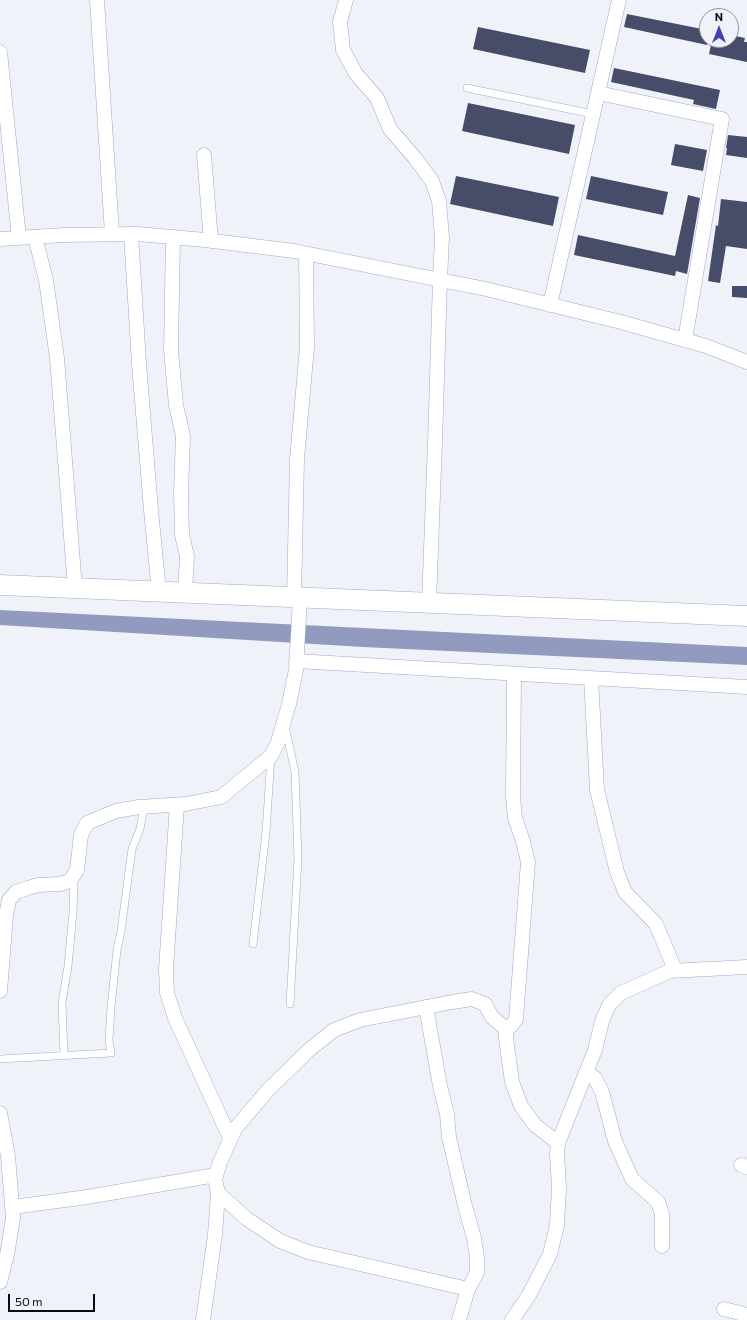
<!DOCTYPE html>
<style>
body{margin:0}
#map{position:relative;width:747px;height:1320px;overflow:hidden;background:#f0f2f9;font-family:Commissioner,sans-serif}
canvas{display:block}
.north{position:absolute;left:699px;top:8px;width:40px;height:40px;box-sizing:border-box;background:#f0f2f9;border:1px solid #94969e;border-radius:50%;rotate:0deg;font-size:11px;font-weight:700;line-height:16px;text-align:center;color:#090b16}
.north::after{content:'';display:block;margin:auto;width:14px;height:18px;background:#4141b6;clip-path:polygon(50% 0,100% 100%,50% 72%,0 100%)}
.scale{position:absolute;left:8px;top:1294px;width:87px;height:18px;box-sizing:border-box;border:2px solid #090b16;border-top:0;padding-left:5px;font-size:12px;line-height:14px;white-space:nowrap;color:#090b16;-webkit-text-stroke:3px #f0f2f9;paint-order:stroke}
</style>
<div id="map">
<canvas width="747" height="1320"></canvas>
<div class="north">N</div>
<div class="scale">50 m</div>
</div>
<script>
const c = document.querySelector('canvas').getContext('2d');
c.lineJoin = 'round';
function paint(path, color) {
  c.fillStyle = color;
  c.fill(path, 'evenodd');
}
function toPath(rows) {
  const path = new Path2D();
  for (const r of rows) {
    path.moveTo(r[0], r[1]);
    for (let i = 2; i < r.length; i += 2) path.lineTo(r[i], r[i + 1]);
  }
  return path;
}
function trace(path, color, width, dash) {
  c.strokeStyle = color;
  c.lineWidth = width;
  c.lineCap = dash ? 'butt' : 'round';
  c.setLineDash(dash || []);
  c.stroke(path);
}
paint(toPath([
 [0,610,747,647,747,665,363,647,0,625]
]), '#929ac0');
paint(toPath([
 [627,14,707,30,707,45,624,27],
 [478,27,590,50,585,73,473,49],
 [731,35,745,38,744,42,747,42,747,62,709,54,712,40,731,40],
 [614,68,720,90,716,109,693,104,694,100,611,82],
 [468,103,575,125,569,154,462,131],
 [728,135,747,137,747,158,726,155,727,148,726,148],
 [675,144,707,150,703,171,671,165],
 [456,176,559,197,553,226,450,204],
 [591,176,668,192,663,215,586,199],
 [688,195,700,198,687,274,676,271,675,276,574,255,578,235,675,256],
 [721,199,747,202,747,249,726,246,720,283,708,281,716,225,718,226],
 [732,286,747,286,747,298,732,297]
]), '#474c69');
const lane = toPath([
 [467,88,593,114],
 [285,726,295,772,298,858,290,1004],
 [253,944,266,832,271,756],
 [64,1055,62,1003,68,966,73,912,74,879],
 [0,1059,111,1053,109,1040,111,1007,117,950,121,931,132,849,140,829,144,807]
]);
const street = toPath([
 [97,0,112,234],
 [346,0,340,22,343,50,356,74,377,98,390,129,415,158,432,181,439,201,442,237,440,280,435,442,429,603],
 [0,52,19,238],
 [598,93,722,119,685,340],
 [204,155,211,241],
 [131,234,139,364,151,510,159,592],
 [35,237,46,280,57,358,75,588],
 [173,237,171,350,176,405,183,436,181,493,182,535,187,556,185,593],
 [0,239,64,235,138,234,205,240,294,251,486,289,621,322,706,346,747,362],
 [550,305,619,0],
 [294,597,297,459,307,347,306,254],
 [296,661,747,687],
 [591,678,597,790,617,872,625,892,656,924,675,970],
 [177,805,166,969,167,993,175,1018,230,1138],
 [0,991,6,915,9,900,16,892,28,888,38,885,60,884,70,881,77,870,81,835,87,823,116,811,139,807,186,804,221,797,271,756,278,742,289,704,296,670,300,598],
 [426,1007,440,1086,447,1114,449,1137,465,1206,474,1238,477,1258,477,1273,468,1289],
 [506,1029,511,1026,516,1019,528,862,523,841,515,818,513,796,514,674],
 [586,1072,595,1078,602,1092,615,1141,632,1179,658,1202,662,1214,662,1246],
 [0,1113,8,1156,13,1218,7,1255,0,1282],
 [741,1165,747,1167],
 [13,1207,87,1197,216,1175],
 [724,1309,747,1315],
 [203,1320,215,1235,218,1193],
 [459,1320,468,1289,308,1252,280,1241,247,1219,218,1193,215,1179,220,1162,235,1129,267,1091,310,1049,334,1030,360,1020,452,1002,472,999,485,1004,492,1017,506,1029,506,1038,512,1082,521,1106,535,1125,558,1143],
 [512,1320,529,1295,550,1254,557,1225,559,1188,557,1154,558,1143,595,1050,602,1021,609,1005,621,993,670,971,747,967]
]);
const secondary = toPath([
 [0,585,747,616]
]);
trace(lane, '#a1a8c9', 8);
trace(street, '#a1a8c9', 15);
trace(secondary, '#a1a8c9', 21);
trace(lane, '#fff', 7);
trace(street, '#fff', 14);
trace(secondary, '#fff', 20);
</script>
